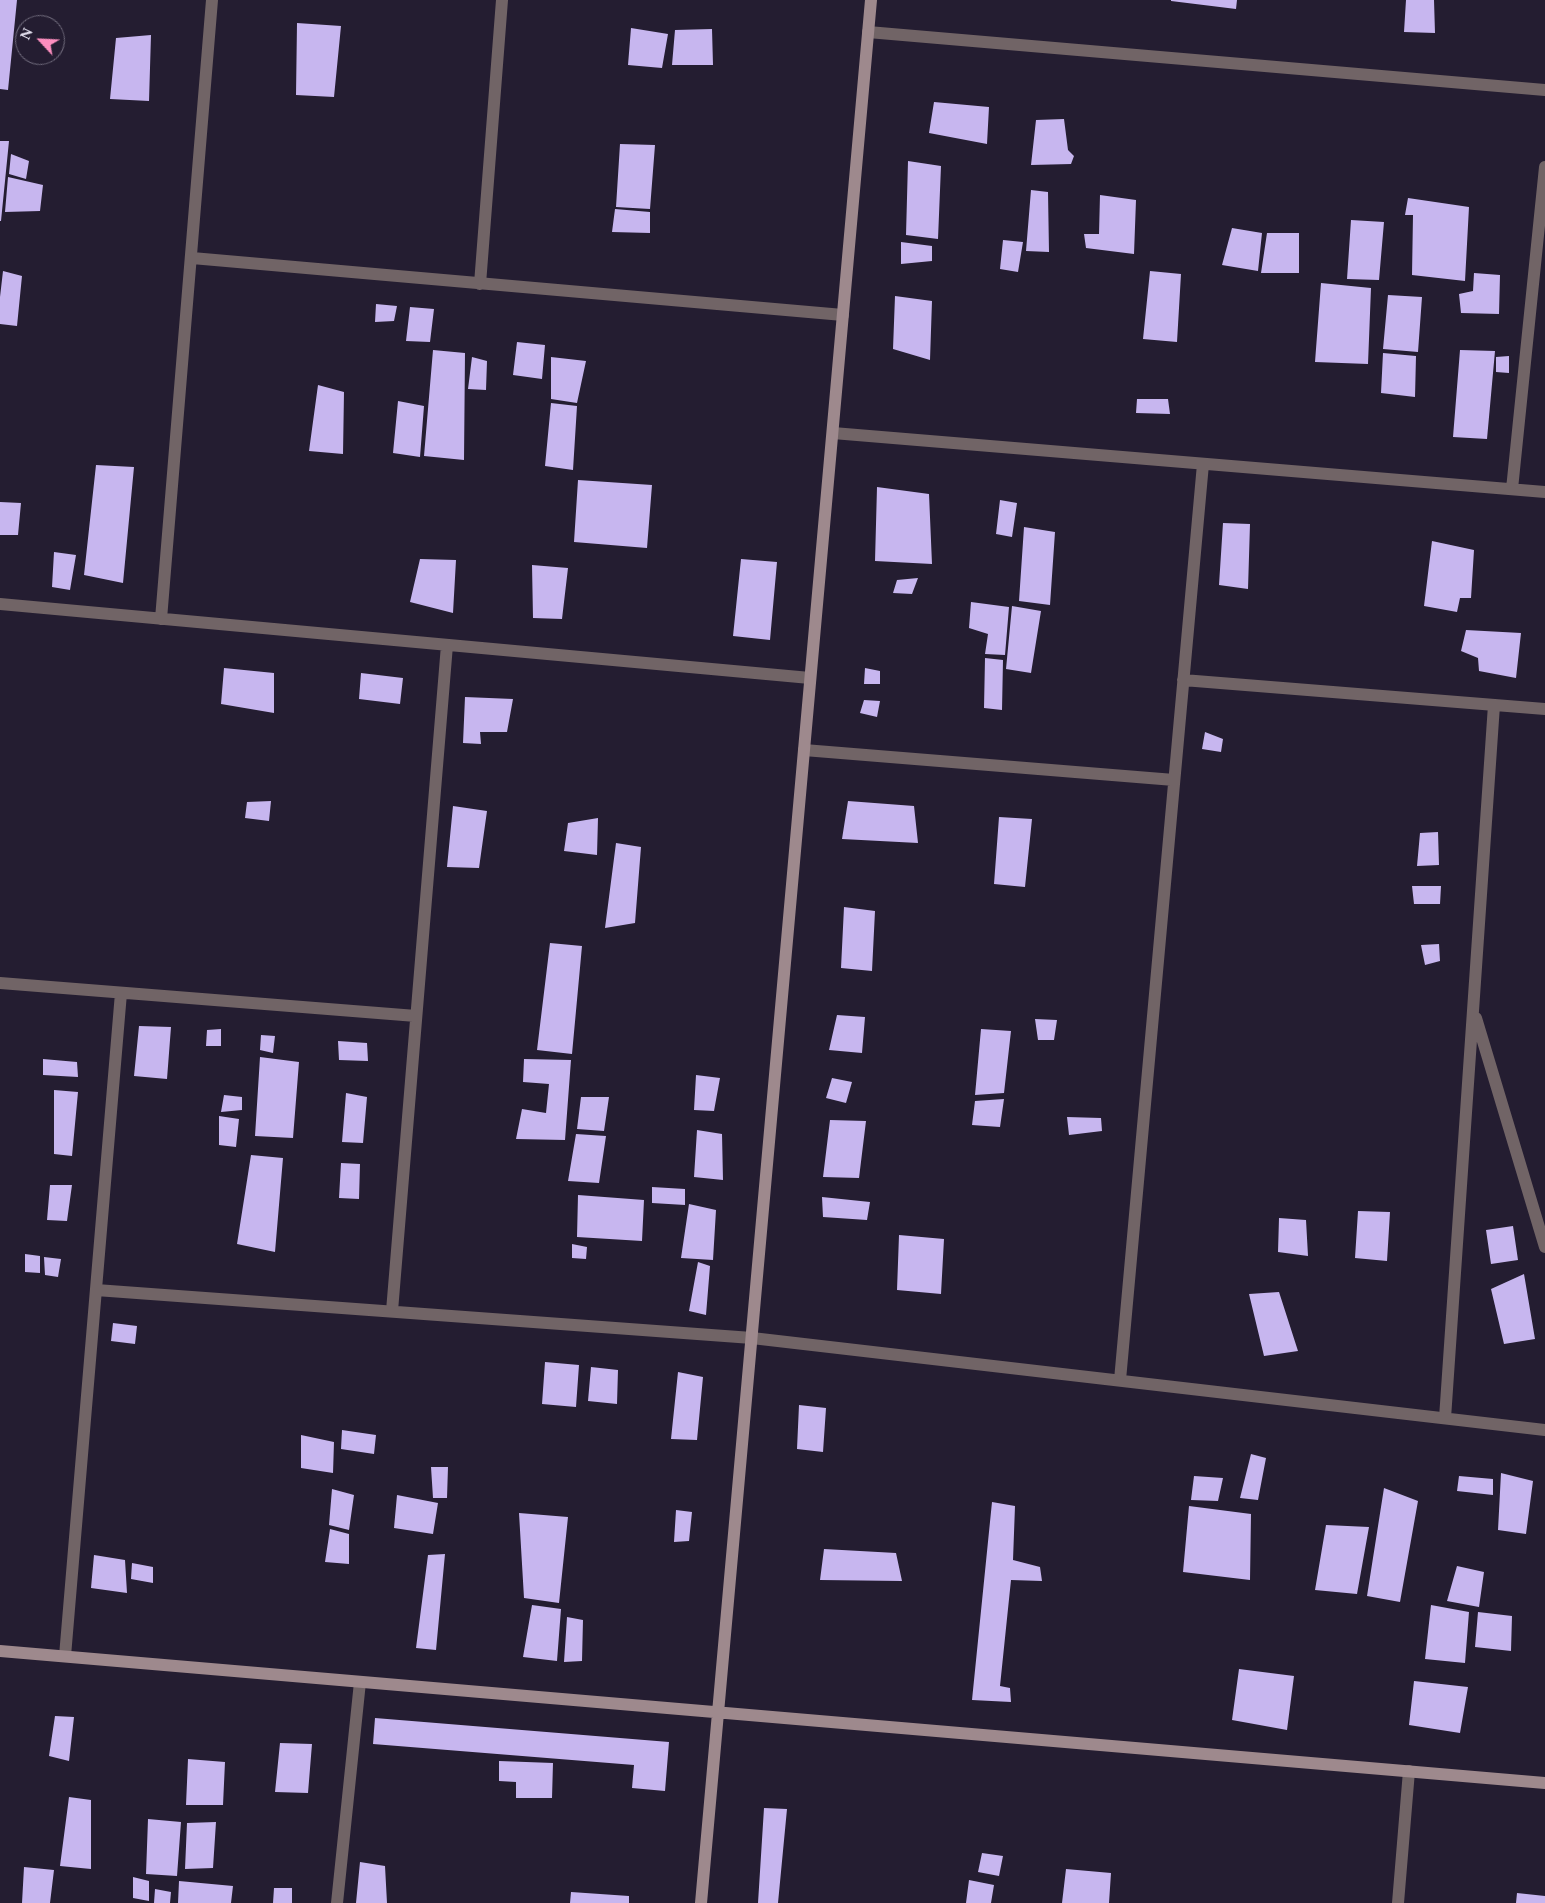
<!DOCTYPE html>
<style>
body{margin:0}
#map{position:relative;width:1545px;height:1903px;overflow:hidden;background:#241d31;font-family:Spectral,serif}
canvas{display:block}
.north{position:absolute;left:15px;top:15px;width:50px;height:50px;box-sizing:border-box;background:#241d31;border:1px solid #726d7e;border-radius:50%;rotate:295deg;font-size:14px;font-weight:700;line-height:20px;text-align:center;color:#e8e4f2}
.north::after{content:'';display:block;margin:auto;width:18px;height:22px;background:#fd8ebf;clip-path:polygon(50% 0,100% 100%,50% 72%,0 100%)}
</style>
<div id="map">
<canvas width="1545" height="1903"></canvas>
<div class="north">N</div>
</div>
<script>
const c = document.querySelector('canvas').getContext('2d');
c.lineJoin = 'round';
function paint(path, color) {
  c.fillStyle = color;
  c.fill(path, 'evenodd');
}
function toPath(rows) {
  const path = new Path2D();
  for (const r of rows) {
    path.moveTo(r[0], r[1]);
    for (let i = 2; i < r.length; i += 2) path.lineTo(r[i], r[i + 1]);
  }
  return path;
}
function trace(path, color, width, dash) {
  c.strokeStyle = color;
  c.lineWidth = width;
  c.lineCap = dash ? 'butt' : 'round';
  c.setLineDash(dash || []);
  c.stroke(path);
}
paint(toPath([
 [0,0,17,0,8,90,0,89],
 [1171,0,1237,0,1236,9,1171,1],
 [1406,0,1434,0,1435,33,1404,32],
 [297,23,341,26,334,97,296,95],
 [631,28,668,34,662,68,628,65],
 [712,29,713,65,672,65,675,30],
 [151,35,149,101,110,99,116,38],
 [934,102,989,107,987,144,929,133],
 [1064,119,1068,150,1074,156,1071,164,1031,165,1036,120],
 [0,141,9,141,1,221,0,221],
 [620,144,655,145,650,209,616,207],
 [11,154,29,161,26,179,9,174],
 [908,161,941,166,938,239,906,235],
 [8,177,43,185,40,211,5,212],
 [1031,190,1048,192,1049,252,1026,251],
 [1100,195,1136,200,1134,254,1086,248,1084,234,1099,234],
 [1408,198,1469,207,1465,281,1412,275,1413,215,1405,215],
 [615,209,650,212,650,233,612,232],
 [1351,220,1384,222,1379,280,1347,279],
 [1232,228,1262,233,1258,271,1222,265],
 [1267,233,1299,233,1299,273,1261,273],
 [1003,240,1023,242,1018,272,1000,269],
 [901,242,932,246,932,261,901,264],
 [3,271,22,276,17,326,0,324,0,297],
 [1150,271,1181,274,1177,342,1143,339],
 [1474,273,1500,275,1499,314,1461,313,1459,294,1473,291],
 [1321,283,1371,288,1368,364,1315,362],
 [1388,295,1422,297,1418,352,1383,349],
 [895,296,932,301,930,360,893,349],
 [376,304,397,306,394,321,375,322],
 [410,307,434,309,430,342,406,341],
 [517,342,545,345,542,379,513,375],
 [433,350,465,353,464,460,424,456],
 [1460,350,1495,351,1487,439,1453,437],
 [1383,353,1416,356,1415,397,1381,393],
 [1509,356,1509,373,1496,372,1496,357],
 [472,357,487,361,486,390,468,389],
 [551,357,586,361,577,403,551,399],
 [318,385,344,392,343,454,309,451],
 [1137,399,1168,399,1170,414,1136,413],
 [398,401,424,406,420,457,393,453],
 [551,403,577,406,573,470,545,466],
 [96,465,134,467,123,583,84,575],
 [578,480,652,485,647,548,574,542],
 [877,487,929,494,932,564,875,561],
 [1000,500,1017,503,1012,537,996,534],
 [0,502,21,503,18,535,0,535],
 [1223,523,1250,524,1248,589,1219,585],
 [1024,527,1055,532,1050,605,1019,601],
 [1432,541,1474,550,1471,598,1460,598,1457,612,1424,606],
 [54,552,76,555,70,590,52,587],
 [420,559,456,560,453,613,410,602],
 [741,559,777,562,770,640,733,636],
 [532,565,568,568,562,619,533,618],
 [918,578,912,594,893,593,897,580],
 [971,602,1009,607,1005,655,985,654,988,634,969,628],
 [1012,606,1041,611,1031,673,1006,669],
 [1466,630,1521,633,1516,678,1479,671,1478,658,1461,651],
 [985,658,1003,660,1002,710,984,708],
 [224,668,274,673,274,713,221,704],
 [865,668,880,671,880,684,864,684],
 [361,673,403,678,400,704,359,699],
 [465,697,513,699,507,732,480,732,481,744,463,743],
 [864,700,880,701,877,717,860,713],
 [1205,732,1223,739,1221,752,1202,749],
 [271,801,269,821,245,818,247,802],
 [848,801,914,806,918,843,842,839],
 [453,806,487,811,479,868,447,867],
 [999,817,1032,819,1025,887,994,884],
 [598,818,597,855,564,851,568,823],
 [1438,832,1439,865,1417,866,1420,833],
 [616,843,641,847,635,923,605,928],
 [1412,886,1441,886,1440,904,1414,904],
 [844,907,875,911,872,971,841,968],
 [550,943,582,946,572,1054,537,1050],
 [1439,944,1440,961,1425,965,1421,945],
 [837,1015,865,1017,862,1053,829,1050],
 [1035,1019,1057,1020,1054,1040,1038,1040],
 [139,1026,171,1027,167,1079,134,1076],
 [221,1029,221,1046,206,1046,207,1030],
 [981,1029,1011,1031,1004,1093,975,1095],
 [261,1035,275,1036,273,1053,260,1050],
 [338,1041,367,1043,368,1061,339,1060],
 [260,1057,299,1062,293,1138,255,1136],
 [43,1059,77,1062,78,1077,43,1075],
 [524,1059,571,1060,565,1140,516,1139,522,1109,546,1113,549,1084,523,1082],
 [696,1075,720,1078,714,1111,694,1110],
 [832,1078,852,1082,846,1103,826,1098],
 [54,1090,78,1092,72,1156,54,1154],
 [346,1093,367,1097,363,1143,342,1142],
 [224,1095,242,1097,242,1110,221,1112],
 [581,1097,609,1097,604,1131,577,1129],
 [1004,1099,1000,1127,972,1125,975,1101],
 [219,1116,239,1119,236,1147,219,1145],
 [1067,1117,1101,1118,1102,1131,1069,1135],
 [830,1120,866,1121,859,1178,823,1177],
 [697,1130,722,1134,723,1180,694,1177],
 [576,1134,606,1136,599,1183,568,1181],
 [251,1155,283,1158,275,1252,237,1244],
 [341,1163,360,1164,359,1199,339,1198],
 [50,1185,72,1185,67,1221,47,1220],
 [652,1187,685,1189,685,1205,652,1203],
 [578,1195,644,1200,642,1241,577,1237],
 [822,1197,870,1202,867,1220,823,1217],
 [689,1204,716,1210,713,1260,681,1258],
 [1358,1211,1390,1212,1387,1261,1355,1258],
 [1279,1218,1306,1220,1308,1256,1278,1252],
 [1513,1226,1518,1260,1491,1264,1486,1230],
 [899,1235,944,1239,941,1294,897,1290],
 [572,1244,587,1247,586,1259,572,1258],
 [25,1254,40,1256,40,1273,25,1272],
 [44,1257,61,1259,58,1277,45,1275],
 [698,1262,710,1266,706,1315,689,1311],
 [1524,1274,1535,1339,1504,1344,1491,1289],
 [1279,1292,1298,1351,1264,1356,1249,1294],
 [113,1323,137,1326,135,1344,111,1341],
 [545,1362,579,1365,576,1407,542,1404],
 [591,1367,618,1370,617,1404,588,1401],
 [678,1372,703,1377,697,1440,671,1439],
 [799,1405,826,1408,823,1452,797,1449],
 [342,1430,376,1435,374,1454,341,1449],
 [301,1435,334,1442,333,1473,301,1468],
 [1251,1454,1266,1458,1258,1500,1240,1498],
 [431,1467,448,1467,447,1498,433,1498],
 [1501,1473,1533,1481,1526,1534,1498,1530],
 [1194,1476,1223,1478,1218,1501,1191,1500],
 [1459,1476,1493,1479,1493,1495,1457,1491],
 [1384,1488,1418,1501,1400,1602,1367,1596],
 [332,1489,354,1495,349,1530,329,1525],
 [397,1495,438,1503,433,1534,394,1528],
 [992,1502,1015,1506,1013,1560,1040,1567,1042,1581,1011,1580,1000,1686,1010,1688,1011,1702,972,1700],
 [1189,1506,1251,1514,1250,1580,1183,1572],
 [676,1510,692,1512,689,1541,674,1542],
 [519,1513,568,1517,559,1603,524,1598],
 [1326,1525,1369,1527,1357,1594,1315,1590],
 [330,1529,349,1534,349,1564,325,1562],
 [824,1549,896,1553,902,1581,820,1580],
 [445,1554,436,1650,416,1648,428,1555],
 [94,1555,125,1560,127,1593,91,1588],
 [132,1563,153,1567,153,1583,131,1579],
 [1457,1566,1484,1572,1479,1607,1447,1601],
 [532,1605,561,1609,557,1661,523,1657],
 [1431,1605,1469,1612,1465,1663,1425,1659],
 [1478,1612,1512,1616,1511,1651,1475,1647],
 [567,1617,583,1620,582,1661,564,1662],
 [1239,1669,1294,1676,1287,1730,1232,1720],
 [1414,1681,1468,1687,1460,1733,1409,1725],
 [55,1716,74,1717,69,1761,49,1756],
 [375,1718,669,1742,665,1791,632,1788,634,1765,373,1744],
 [280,1743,312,1744,308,1793,275,1792],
 [188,1759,225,1762,223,1805,186,1805],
 [499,1761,553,1763,552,1798,516,1798,516,1782,499,1781],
 [69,1797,91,1800,91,1869,60,1866],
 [764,1808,787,1809,778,1903,758,1903],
 [148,1819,181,1822,177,1876,146,1874],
 [216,1822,213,1868,185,1869,187,1823],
 [982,1853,1003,1856,999,1876,978,1872],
 [360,1862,385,1866,387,1903,356,1903],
 [24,1867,54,1870,50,1903,22,1903],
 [1066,1869,1111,1873,1109,1903,1062,1903],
 [133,1877,149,1881,149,1901,133,1898],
 [969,1880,994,1885,991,1903,966,1903],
 [179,1881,233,1886,231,1903,178,1903],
 [274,1888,292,1888,292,1903,273,1903],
 [155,1889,171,1892,170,1903,154,1903],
 [571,1892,629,1896,629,1903,570,1903],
 [1517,1893,1545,1896,1545,1903,1516,1903]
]), '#c7b6ef');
trace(toPath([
 [868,32,1545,90],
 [192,258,843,315],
 [480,284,502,0],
 [833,433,1545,492],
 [1512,489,1545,167],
 [0,604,810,678],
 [161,619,212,0],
 [1183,680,1545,709],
 [804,750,1174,780],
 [0,983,416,1016],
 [1476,1018,1545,1247],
 [96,1290,752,1338,1545,1430],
 [392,1311,447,645],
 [1120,1380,1203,464],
 [1445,1418,1494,705],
 [65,1656,121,993],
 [337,1903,360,1682],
 [1398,1903,1409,1771]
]), '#716466', 12);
trace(toPath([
 [0,1651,1545,1783],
 [701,1903,871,0]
]), '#9e898d', 12);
</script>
